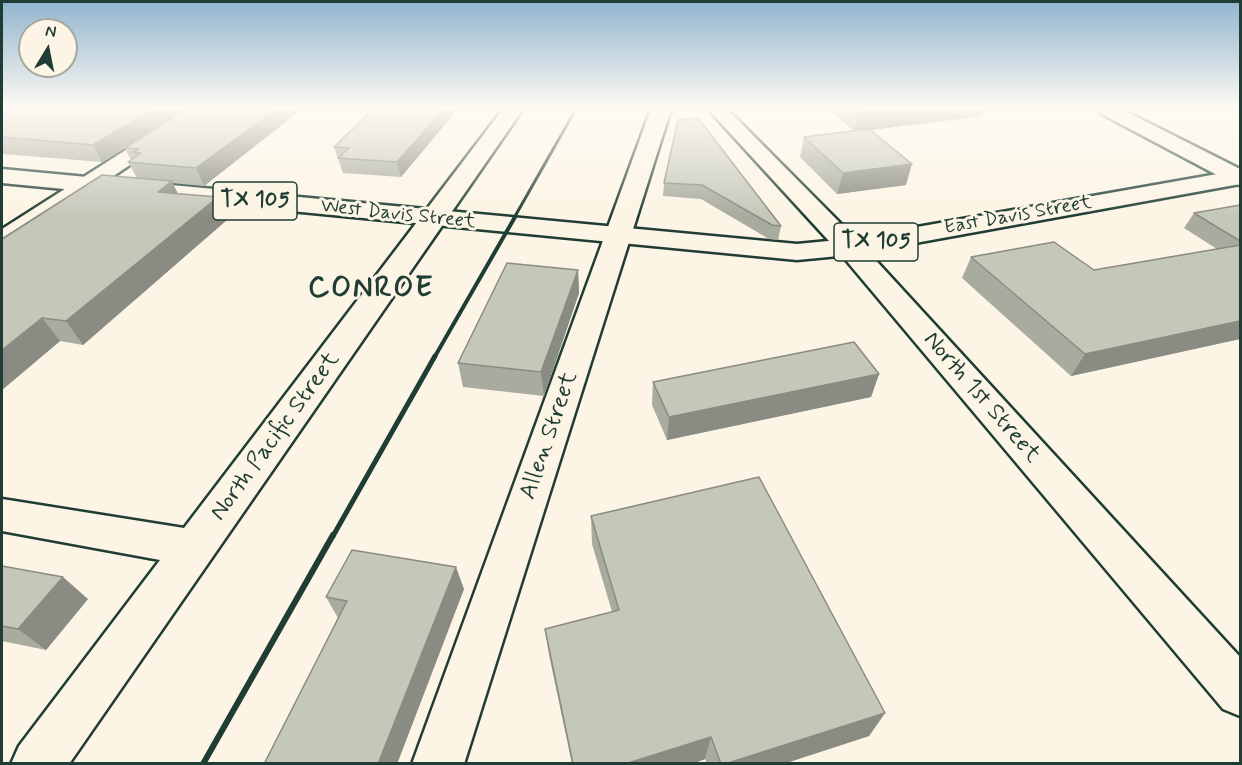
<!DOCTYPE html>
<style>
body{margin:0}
#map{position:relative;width:1242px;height:765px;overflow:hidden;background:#fcf5e5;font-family:Mynerve,sans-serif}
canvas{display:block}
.frame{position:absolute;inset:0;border:3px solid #1f3d34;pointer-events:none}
.north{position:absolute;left:18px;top:18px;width:60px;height:60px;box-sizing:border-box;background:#fcf5e5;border:2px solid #a4ab9e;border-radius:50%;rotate:10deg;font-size:16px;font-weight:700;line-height:24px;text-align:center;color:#1f3d34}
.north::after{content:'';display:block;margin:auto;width:21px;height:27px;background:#1f3d34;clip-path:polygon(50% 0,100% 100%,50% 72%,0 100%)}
</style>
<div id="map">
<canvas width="1242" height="765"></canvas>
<div class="frame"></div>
<div class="north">N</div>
</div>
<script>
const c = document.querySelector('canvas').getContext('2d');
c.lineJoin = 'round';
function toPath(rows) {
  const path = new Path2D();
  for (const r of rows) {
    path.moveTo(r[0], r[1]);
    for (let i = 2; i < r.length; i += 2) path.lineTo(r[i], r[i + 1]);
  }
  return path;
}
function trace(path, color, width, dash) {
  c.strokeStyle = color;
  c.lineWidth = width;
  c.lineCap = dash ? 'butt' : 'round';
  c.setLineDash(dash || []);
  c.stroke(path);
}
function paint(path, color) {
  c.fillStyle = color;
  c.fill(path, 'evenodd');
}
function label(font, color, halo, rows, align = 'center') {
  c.font = font + ' Mynerve,sans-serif';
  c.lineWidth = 6;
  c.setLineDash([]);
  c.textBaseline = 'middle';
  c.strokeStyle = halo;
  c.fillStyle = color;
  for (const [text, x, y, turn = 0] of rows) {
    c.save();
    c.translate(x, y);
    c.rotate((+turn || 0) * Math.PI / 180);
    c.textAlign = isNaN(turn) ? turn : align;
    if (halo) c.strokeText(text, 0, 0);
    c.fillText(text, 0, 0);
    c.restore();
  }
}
const street = toPath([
 [503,109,523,109,69,764,11,764,19,746,160,560,2,531,2,499,184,528,503,109],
 [651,109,671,109,464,764,412,764,651,109],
 [1098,109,1121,109,1240,169,1240,185,1232,183,1100,113,1098,109]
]);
const secondary = toPath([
 [190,109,213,109,11,245,2,248,2,229,190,109],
 [708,109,727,109,858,241,1240,657,1240,716,1223,709,840,253,708,109]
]);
const primary = toPath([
 [2,169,797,244,849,239,1240,170,1240,184,849,255,797,260,2,183,2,169]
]);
trace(street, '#1f3d34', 5);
trace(secondary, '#1f3d34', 5);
trace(primary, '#1f3d34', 5);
paint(street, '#fcf5e5');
paint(secondary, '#fcf5e5');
paint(primary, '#fcf5e5');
trace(toPath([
 [514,218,576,109]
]), '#1f3d34', 3);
trace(toPath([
 [434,358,515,217]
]), '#1f3d34', 4);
trace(toPath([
 [333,536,435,356]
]), '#1f3d34', 5);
trace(toPath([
 [203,764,333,535]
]), '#1f3d34', 6);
paint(toPath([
 [2,109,302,109,204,186,172,183,178,194,218,197,228,219,83,345,60,341,2,390,2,239,137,178,128,162,131,160,125,148,102,162,2,154],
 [458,109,401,177,343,173,334,147],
 [828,109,985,109,982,116,870,130,906,185,837,194,800,157,804,137,854,131],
 [678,120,781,226,778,240,769,239,701,199,663,196,664,183],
 [1240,205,1240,339,1071,376,962,278,971,257,1094,270,1217,249,1184,228,1194,213],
 [578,270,579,293,544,396,463,387,458,363],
 [879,374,871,397,667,440,652,405,653,382],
 [591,516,885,713,869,736,783,764,707,764,705,759,692,764,572,764,549,655,545,629,612,612,592,544],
 [2,566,88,599,46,650,2,641],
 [464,589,397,764,264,764,338,618,326,597]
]), '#a9ab9f');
paint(toPath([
 [153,109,186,109,102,162,93,145],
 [276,109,302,109,204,186,196,168],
 [444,109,458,109,401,177,397,162],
 [888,109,985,109,982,116,855,132,859,112],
 [912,164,906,185,837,194,843,173],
 [172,181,182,203,158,192],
 [218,197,228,219,83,345,66,321],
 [578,270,579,293,544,396,541,372],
 [42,318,60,341,2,390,2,350],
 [1240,321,1240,339,1071,376,1085,354],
 [879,374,871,397,667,440,669,417],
 [456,567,464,589,397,764,378,764],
 [63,577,88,599,46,650,18,629],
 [885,713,869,736,783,764,725,764],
 [711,737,705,759,692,764,625,764]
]), '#8a8b82');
const building = toPath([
 [2,109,153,109,93,145,2,137,2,109],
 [186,109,276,109,196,168,128,162,141,153,133,152,139,149,125,148,186,109],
 [373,109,444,109,397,162,338,158,349,148,334,147,373,109],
 [855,109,888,109,859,112,855,109],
 [698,118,781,226,772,225,702,185,664,183,678,120,698,118],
 [869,129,912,164,843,173,804,137,869,129],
 [102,175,172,181,158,192,218,197,66,321,42,318,2,350,2,239,102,175],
 [1240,205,1240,241,1194,213,1240,205],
 [1054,242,1094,270,1240,245,1240,321,1085,354,971,257,1054,242],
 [507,263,578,270,541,372,458,363,507,263],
 [854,342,879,374,669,417,653,382,854,342],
 [759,477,885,713,725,764,721,764,711,737,625,764,573,764,545,629,619,610,591,516,759,477],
 [352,550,456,567,378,764,264,764,347,601,326,597,352,550],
 [2,566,63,577,18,629,2,626,2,566]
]);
paint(building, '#c5c7b9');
trace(building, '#8a8b82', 1.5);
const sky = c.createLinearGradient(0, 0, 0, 216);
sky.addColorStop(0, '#91b4ce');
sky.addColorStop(0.5, '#fefaf3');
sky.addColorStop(1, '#fefaf300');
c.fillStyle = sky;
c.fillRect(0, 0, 1242, 216);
label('20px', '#1f3d34', '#fcf5e5', [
 ["West Davis Street",398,215,6],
 ["East Davis Street",1018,216,-10]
]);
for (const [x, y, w] of [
 [255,201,84],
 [876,242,84]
]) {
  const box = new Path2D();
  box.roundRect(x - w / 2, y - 19, w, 38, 4.5);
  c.fillStyle = '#fcf5e5';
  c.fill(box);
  trace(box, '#1f3d34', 1.5);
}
label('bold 22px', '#1f3d34', null, [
 ["TX 105",255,201],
 ["TX 105",876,242]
]);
label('24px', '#1f3d34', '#fcf5e5', [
 ["North 1st Street",981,398,49],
 ["Allen Street",550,436,-71],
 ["North Pacific Street",276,437,-54]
]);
c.letterSpacing = '1.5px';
label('bold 30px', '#1f3d34', '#fcf5e5', [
 ["CONROE",371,290]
]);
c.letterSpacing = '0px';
</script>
